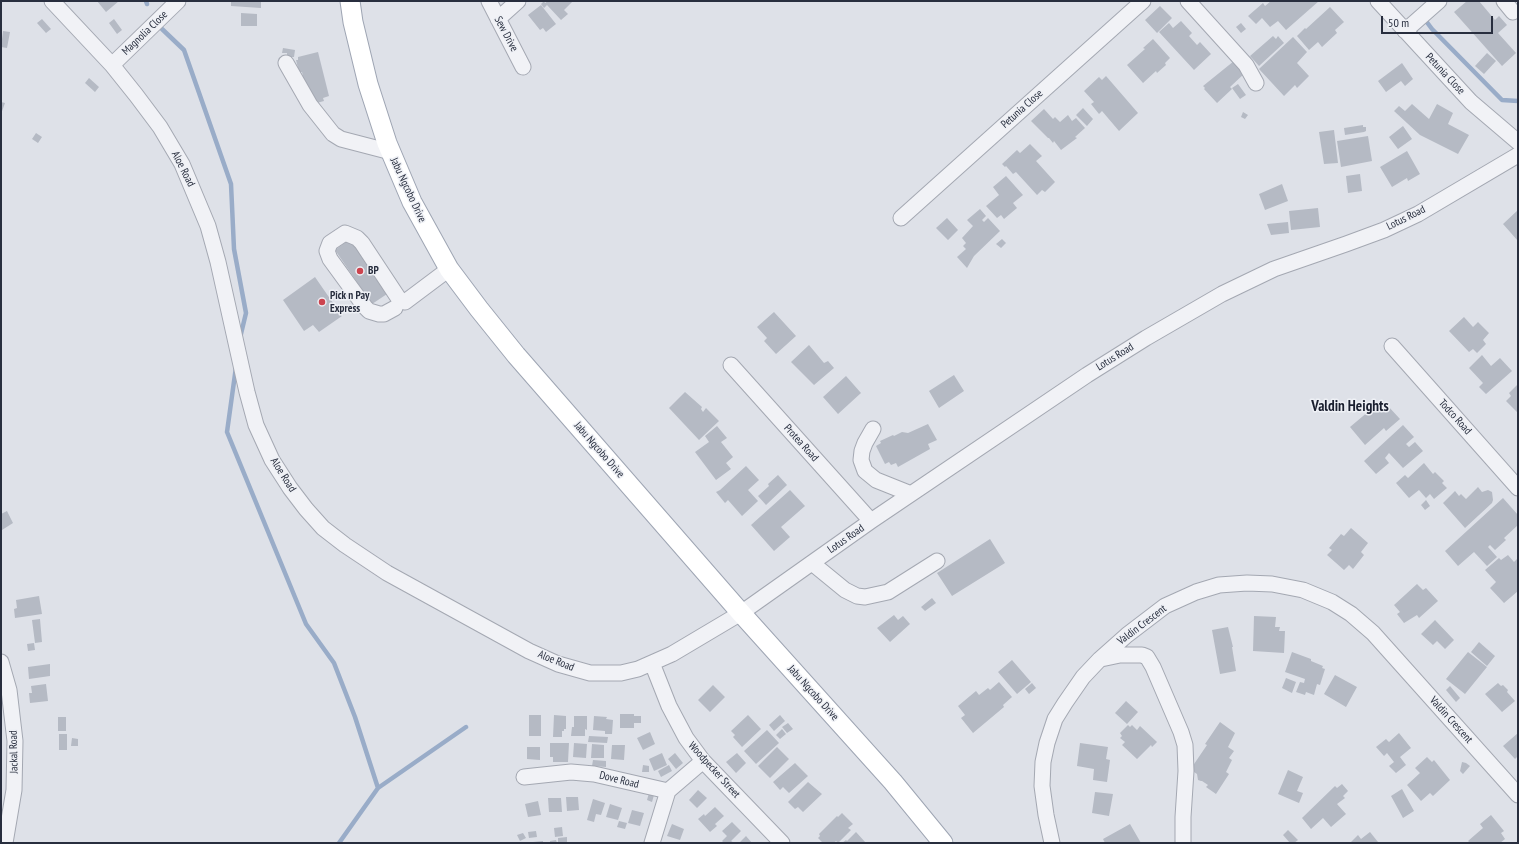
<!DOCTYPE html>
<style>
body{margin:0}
#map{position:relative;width:1519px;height:844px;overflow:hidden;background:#dee1e8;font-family:"PT Sans Narrow",sans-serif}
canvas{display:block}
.frame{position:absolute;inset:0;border:2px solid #282e3e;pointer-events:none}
.scale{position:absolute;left:1381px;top:16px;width:112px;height:18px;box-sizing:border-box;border:2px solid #282e3e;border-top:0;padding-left:5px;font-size:12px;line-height:14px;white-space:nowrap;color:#282e3e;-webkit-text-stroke:3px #eef0f5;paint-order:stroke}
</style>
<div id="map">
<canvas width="1519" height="844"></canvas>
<div class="frame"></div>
<div class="scale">50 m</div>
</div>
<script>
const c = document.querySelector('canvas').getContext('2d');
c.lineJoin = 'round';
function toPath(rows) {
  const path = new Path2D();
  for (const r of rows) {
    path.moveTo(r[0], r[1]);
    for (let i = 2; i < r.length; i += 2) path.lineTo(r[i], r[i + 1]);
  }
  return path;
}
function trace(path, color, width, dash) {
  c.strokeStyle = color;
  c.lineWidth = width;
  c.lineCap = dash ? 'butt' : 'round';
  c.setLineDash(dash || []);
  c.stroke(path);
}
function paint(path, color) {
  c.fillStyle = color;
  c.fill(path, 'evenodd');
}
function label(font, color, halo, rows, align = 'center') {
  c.font = font + ' "PT Sans Narrow",sans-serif';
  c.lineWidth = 3;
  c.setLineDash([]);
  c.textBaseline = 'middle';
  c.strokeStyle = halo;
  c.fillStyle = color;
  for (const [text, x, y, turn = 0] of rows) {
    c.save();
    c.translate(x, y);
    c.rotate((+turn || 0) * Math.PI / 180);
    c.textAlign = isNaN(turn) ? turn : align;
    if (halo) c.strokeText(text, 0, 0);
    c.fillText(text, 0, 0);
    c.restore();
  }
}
trace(toPath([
 [146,1,147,4],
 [1426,21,1432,29,1502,100,1518,101],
 [162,29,184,50,231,184,234,249,246,313,240,338],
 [236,367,227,432,306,624,334,663,355,717,378,788],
 [339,843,378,788,466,727]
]), '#99acc8', 4.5);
paint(toPath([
 [97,1,119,1,106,12],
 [231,1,261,1,261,8,231,6],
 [544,1,545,3,548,1,573,1,564,10,568,14,561,20,547,5,544,8,541,4],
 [1271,1,1319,1,1286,30,1278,21,1270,27,1262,18,1256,24,1248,16,1263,3,1265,6],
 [1467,1,1479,1,1495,20,1499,16,1507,25,1498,33,1516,53,1502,66,1454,12],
 [541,5,556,24,546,32,543,28,540,30,528,15],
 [1160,6,1172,18,1157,33,1145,20],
 [1330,7,1344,22,1335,30,1337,33,1322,47,1318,42,1309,50,1297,36,1305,28,1306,29],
 [241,13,257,14,257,26,241,26],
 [42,19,51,29,46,33,37,23],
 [114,19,122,30,117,34,109,23],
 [1181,21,1192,33,1189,36,1197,45,1200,42,1211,54,1194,70,1159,32,1169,23,1173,28],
 [1241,23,1246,29,1241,33,1236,27],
 [3,31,10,32,7,48,1,47],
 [1273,36,1276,39,1278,36,1284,43,1259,66,1250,56],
 [1293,37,1307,52,1297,63,1309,76,1297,88,1295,85,1284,96,1259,69],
 [1153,39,1170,58,1165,63,1166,65,1157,73,1156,71,1143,83,1127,65,1145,49,1143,48],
 [283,48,295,50,294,57,287,57,287,53,282,53],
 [318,52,329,96,323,98,324,101,313,104,309,101,302,72,299,72,296,60,298,60,298,57],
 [1487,53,1496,61,1484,74,1475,66],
 [1234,61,1245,73,1230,87,1232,89,1217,103,1204,89,1205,88,1203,86],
 [1402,63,1413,79,1405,86,1401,81,1386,92,1378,81],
 [1106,76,1138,113,1119,131,1102,111,1099,114,1091,104,1094,102,1084,91,1099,77,1102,80],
 [89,78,99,87,95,92,85,83],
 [1238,84,1246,95,1240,99,1232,88],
 [1,102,5,103,1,114],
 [1412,104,1429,119,1437,104,1453,113,1448,124,1469,135,1458,154,1420,135,1394,111,1399,106,1405,111],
 [1083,108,1093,119,1087,126,1076,115],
 [1044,109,1053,119,1055,117,1060,122,1068,115,1072,121,1076,118,1085,128,1075,137,1077,138,1061,150,1054,141,1053,143,1049,138,1048,138,1031,121],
 [1243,112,1248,115,1245,119,1241,117],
 [1363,125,1363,127,1366,127,1366,131,1364,132,1345,135,1344,128],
 [1403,126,1412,139,1398,149,1389,137],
 [1334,130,1338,163,1324,164,1319,132],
 [36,133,42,137,38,143,32,139],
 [1368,136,1372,161,1341,167,1337,141],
 [1030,144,1042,156,1036,161,1055,182,1045,192,1042,190,1037,195,1016,172,1013,174,1006,166,1005,167,1002,164,1017,150,1020,153],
 [1407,151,1420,174,1408,181,1407,178,1392,187,1380,167],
 [1360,174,1362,191,1348,193,1346,176],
 [1006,176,1023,195,1013,203,1017,208,1004,219,1001,215,997,218,986,206,999,195,993,187],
 [1282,184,1288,201,1265,210,1259,194],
 [1318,208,1320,227,1291,230,1289,211],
 [980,209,986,216,982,220,984,222,988,218,1000,231,974,256,967,268,957,257,966,249,963,246,966,243,962,238,973,226,967,220],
 [1518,210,1518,241,1503,224],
 [947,218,958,230,948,240,936,228],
 [1288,222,1289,233,1271,235,1267,224],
 [350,239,387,294,372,304,335,250],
 [1002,239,1006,243,1001,248,996,244],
 [315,277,342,316,319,332,313,325,304,331,283,300],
 [774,312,796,336,776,354,764,341,767,338,757,327],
 [1464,317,1473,327,1478,322,1489,333,1483,340,1486,344,1477,353,1473,349,1469,352,1449,331],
 [809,345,824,363,828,361,834,368,814,385,791,362],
 [1482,355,1491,366,1500,358,1512,371,1486,394,1479,387,1483,383,1469,368],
 [954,375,964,391,939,408,929,391],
 [846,376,861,393,838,414,823,397],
 [1518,384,1518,413,1506,401,1511,396,1509,393],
 [685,392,702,407,701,409,703,412,706,408,719,421,699,440,669,408],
 [1375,401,1383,410,1388,406,1400,419,1386,431,1384,428,1365,445,1350,427,1369,411,1367,408],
 [928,424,937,440,928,444,930,449,898,467,896,463,891,465,889,462,885,464,876,446,881,443,880,441,893,435,894,436,902,432,908,433],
 [1403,425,1414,437,1406,444,1409,447,1415,442,1423,451,1403,468,1389,453,1385,458,1389,463,1376,474,1364,461],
 [717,426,727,438,721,442,733,457,726,463,731,469,716,480,695,452,709,442,705,436],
 [1424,463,1433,474,1435,472,1444,481,1442,483,1447,488,1434,499,1430,494,1426,498,1419,490,1409,498,1396,483,1405,475,1408,478],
 [746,466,759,480,748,490,758,501,742,516,728,500,725,503,716,492,720,490],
 [778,475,787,485,766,505,758,496,769,486,768,484],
 [1478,487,1482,492,1488,490,1492,492,1493,500,1492,503,1465,528,1443,503,1455,491,1459,496,1461,494,1466,499],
 [790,490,805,506,781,527,790,537,774,551,751,525],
 [1503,498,1518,515,1518,525,1504,538,1506,540,1495,550,1490,545,1488,547,1497,557,1487,566,1474,552,1458,566,1445,551],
 [1426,500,1430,506,1425,510,1421,505],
 [7,511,13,523,2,530,1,527,1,514],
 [1351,528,1368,543,1361,552,1364,555,1353,569,1349,565,1344,570,1327,555,1332,550,1329,548,1341,534,1344,536],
 [990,539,1005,563,952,596,937,573],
 [1508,555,1514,562,1518,558,1518,591,1504,603,1490,588,1496,582,1485,570,1499,558,1501,560],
 [1417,584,1423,590,1426,588,1438,601,1419,618,1417,615,1404,623,1397,614,1400,612,1394,605],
 [39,596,42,614,15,618,14,609,17,608,16,600],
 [932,598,936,603,925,611,921,607],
 [894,615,898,620,903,616,910,624,890,642,877,628],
 [1254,616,1276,617,1275,627,1280,627,1279,631,1285,631,1284,653,1253,651],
 [40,619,42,642,35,643,32,620],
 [1435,620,1454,640,1445,649,1437,641,1433,645,1421,634],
 [1228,627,1233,647,1232,647,1236,671,1220,674,1212,630],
 [1479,642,1495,656,1487,666,1471,652],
 [34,643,35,650,28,651,27,644],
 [1292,652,1311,659,1311,661,1323,666,1322,668,1325,669,1320,685,1317,684,1314,695,1306,692,1305,695,1296,692,1300,682,1304,683,1305,679,1285,672],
 [1468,652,1487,667,1465,694,1446,679],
 [1012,660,1031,682,1017,694,998,672],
 [50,664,50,676,29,679,28,667],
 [1335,675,1357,687,1346,707,1324,694],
 [1286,678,1296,682,1292,693,1282,688],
 [999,682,1012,697,1003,705,1004,707,973,733,961,718,965,715,958,706,976,691,979,695,988,688,990,690],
 [1032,683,1036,688,1029,694,1025,689],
 [1498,683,1501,686,1503,685,1508,690,1507,692,1515,701,1502,712,1485,694],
 [46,684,48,701,30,703,29,693,32,693,31,686],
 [713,685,725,697,710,712,698,700],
 [1450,686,1460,698,1456,702,1446,690],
 [1126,701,1138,712,1127,724,1115,713],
 [620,714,634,714,634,716,641,716,641,723,634,723,634,728,620,728],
 [529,715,541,715,541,736,529,736],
 [554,715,566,716,566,729,564,729,564,731,562,731,562,737,553,737],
 [748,715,761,729,742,747,733,737,735,735,731,731],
 [780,715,785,721,774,731,769,725],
 [574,716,587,716,587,730,585,729,585,736,571,736,572,727,574,727],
 [594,716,607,717,606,719,613,720,612,734,605,734,605,731,593,730],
 [58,717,66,717,66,731,58,731],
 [1220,722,1235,733,1228,747,1234,751,1229,758,1232,760,1226,772,1229,774,1216,794,1206,787,1208,785,1202,781,1201,781,1198,780,1197,774,1194,772,1194,768,1192,767,1207,745,1205,744],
 [788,723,793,729,787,733,782,727],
 [1128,725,1130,727,1132,725,1137,730,1140,726,1157,742,1152,747,1151,745,1137,759,1122,745,1125,742,1120,738,1122,736,1120,733],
 [782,729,786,734,780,739,776,735],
 [767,730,779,743,756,764,744,751],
 [650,732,655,744,643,750,637,738],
 [1399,733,1411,748,1400,757,1406,765,1396,773,1389,766,1394,762,1387,753,1384,756,1376,747,1386,739,1389,742],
 [1518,733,1518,756,1515,759,1503,746],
 [59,734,67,734,67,750,59,750],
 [589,736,608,737,607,743,588,742],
 [72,738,78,739,78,746,71,746],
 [550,743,569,743,568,762,553,762,553,757,550,757],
 [574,743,587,744,586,758,573,757],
 [1080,743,1108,747,1106,759,1110,760,1107,782,1093,780,1094,769,1077,766],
 [592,744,604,745,604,758,591,758],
 [612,745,625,745,624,760,611,759],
 [527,747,540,747,540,760,527,759],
 [777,747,789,759,770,778,758,766],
 [662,753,667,765,654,771,649,759],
 [675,753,683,763,676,769,668,759],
 [737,753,746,763,736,773,726,762],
 [1427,757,1432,762,1434,760,1450,780,1433,796,1430,793,1421,801,1407,785,1420,773,1415,768],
 [593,760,606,761,606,767,592,766],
 [1462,762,1466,763,1470,766,1463,774,1460,771],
 [795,763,808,776,789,793,783,787,780,790,773,782],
 [643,765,649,766,649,772,642,772],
 [669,765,672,771,661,777,658,771],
 [1288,770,1303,777,1297,791,1303,793,1299,803,1278,794],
 [808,782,822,794,803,812,798,807,795,809,788,802],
 [1342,784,1348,791,1343,796,1345,798,1337,804,1346,814,1331,827,1323,818,1311,829,1302,818,1335,786,1337,788],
 [1402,789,1414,811,1403,818,1391,796],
 [698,790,707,798,697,808,689,800],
 [1095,792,1113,794,1109,816,1092,813],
 [649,793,654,795,652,802,647,800],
 [566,797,578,797,579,810,567,811],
 [548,798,561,798,562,812,549,812],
 [593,799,605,803,601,815,596,814,594,822,587,820],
 [538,801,541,815,528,817,525,804],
 [610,804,622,808,618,820,606,817],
 [715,807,724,816,715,824,717,826,710,832,698,819,704,814,705,816],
 [632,810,644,813,640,826,628,823],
 [842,813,853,824,848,828,851,830,838,843,836,841,834,843,823,843,818,838,820,836,819,834,837,816,838,817],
 [1491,815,1504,831,1501,833,1505,839,1500,843,1470,843,1468,841,1483,828,1480,824],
 [619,821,627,823,625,829,617,827],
 [732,822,741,831,731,841,734,843,724,843,722,841,727,836,722,831],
 [672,824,684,829,680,840,667,836],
 [1130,824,1141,843,1105,843,1103,839],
 [562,827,563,836,555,837,554,828],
 [1288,830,1298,840,1294,843,1290,843,1283,835],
 [536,831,537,837,529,838,528,832],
 [856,832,866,843,842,843,846,840,847,841],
 [1370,832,1378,842,1377,843,1350,843,1358,835,1361,839],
 [523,833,526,838,520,841,517,835],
 [746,836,752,843,739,843],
 [567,837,567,843,558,843,558,838],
 [556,840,557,843,550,843,550,841],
 [543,841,543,843,533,843,533,842]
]), '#b5bac4');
const minor = toPath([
 [52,1,112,65,136,95,160,127,182,164,208,226,218,262,247,392,256,425,272,460,290,488,306,509,323,528,345,545,387,573,529,651,558,664,590,673,621,673,638,669,672,654,741,613,871,521,1087,375,1146,338,1222,294,1274,269,1346,244,1384,230,1418,214,1518,155],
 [489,1,523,67],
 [1188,1,1246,65,1256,83],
 [1378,1,1471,102,1518,142],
 [1504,1,1513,12],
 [498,19,518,1],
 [1405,31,1439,1],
 [286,63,310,105,333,134,341,139,391,152],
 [112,65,178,1],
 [901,218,1143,1],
 [405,302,449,269],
 [395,308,384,314,379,314,369,311,365,307,330,259,327,251,330,243,345,233,357,238,362,243,399,299],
 [1392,346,1518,488],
 [731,365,871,521],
 [873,429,865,443,862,451,861,460,865,471,876,480,911,494],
 [812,563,845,590,857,596,865,597,888,592,937,561],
 [1101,659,1120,655,1142,655,1147,657,1153,667,1181,732,1185,745,1186,771,1183,817,1183,843],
 [1,662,9,690,15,741,14,790,5,843],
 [652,663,669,706,686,738,703,761,782,843],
 [524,777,571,772,594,774,668,791],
 [652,843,668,791,703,761],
 [1052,843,1046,815,1042,786,1043,762,1047,743,1055,719,1065,703,1083,677,1100,659,1127,635,1165,606,1196,592,1219,585,1247,583,1272,584,1303,590,1332,602,1351,614,1373,633,1518,795]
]);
const major = toPath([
 [350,1,353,22,368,84,387,143,412,202,449,269,479,309,516,355,741,613,893,782,943,843]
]);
trace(minor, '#a4a8b2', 17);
trace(major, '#9ea5b3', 21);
trace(minor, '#f1f2f6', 15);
trace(major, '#fff', 19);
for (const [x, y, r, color] of [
 [360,271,4,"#cc434e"],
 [322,302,4,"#cc434e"]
]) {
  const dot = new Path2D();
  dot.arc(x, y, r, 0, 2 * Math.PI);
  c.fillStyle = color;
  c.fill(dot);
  trace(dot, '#eef0f5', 1.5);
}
label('11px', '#282e3e', '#eef0f5', [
 ["Magnolia Close",145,33,-44],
 ["Sew Drive",506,34,62],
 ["Petunia Close",1445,74,47],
 ["Petunia Close",1022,109,-42],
 ["Aloe Road",183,169,63],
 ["Jabu Ngcobo Drive",408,190,65],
 ["Lotus Road",1406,218,-26],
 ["Lotus Road",1115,357,-32],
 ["Todco Road",1455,417,48],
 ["Protea Road",801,443,48],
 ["Jabu Ngcobo Drive",599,450,49],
 ["Aloe Road",283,475,58],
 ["Lotus Road",846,539,-35],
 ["Valdin Crescent",1142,625,-37],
 ["Aloe Road",556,661,22],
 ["Jabu Ngcobo Drive",813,693,48],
 ["Valdin Crescent",1451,720,48],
 ["Jackal Road",14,752,-91],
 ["Woodpecker Street",714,770,48],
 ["Dove Road",619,780,14]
]);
label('bold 11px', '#282e3e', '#eef0f5', [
 ["BP",368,271],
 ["Pick n Pay",330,296],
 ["Express",330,309]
], 'left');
label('bold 15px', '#1a1f2f', '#eef0f5', [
 ["Valdin Heights",1350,407]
]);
</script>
